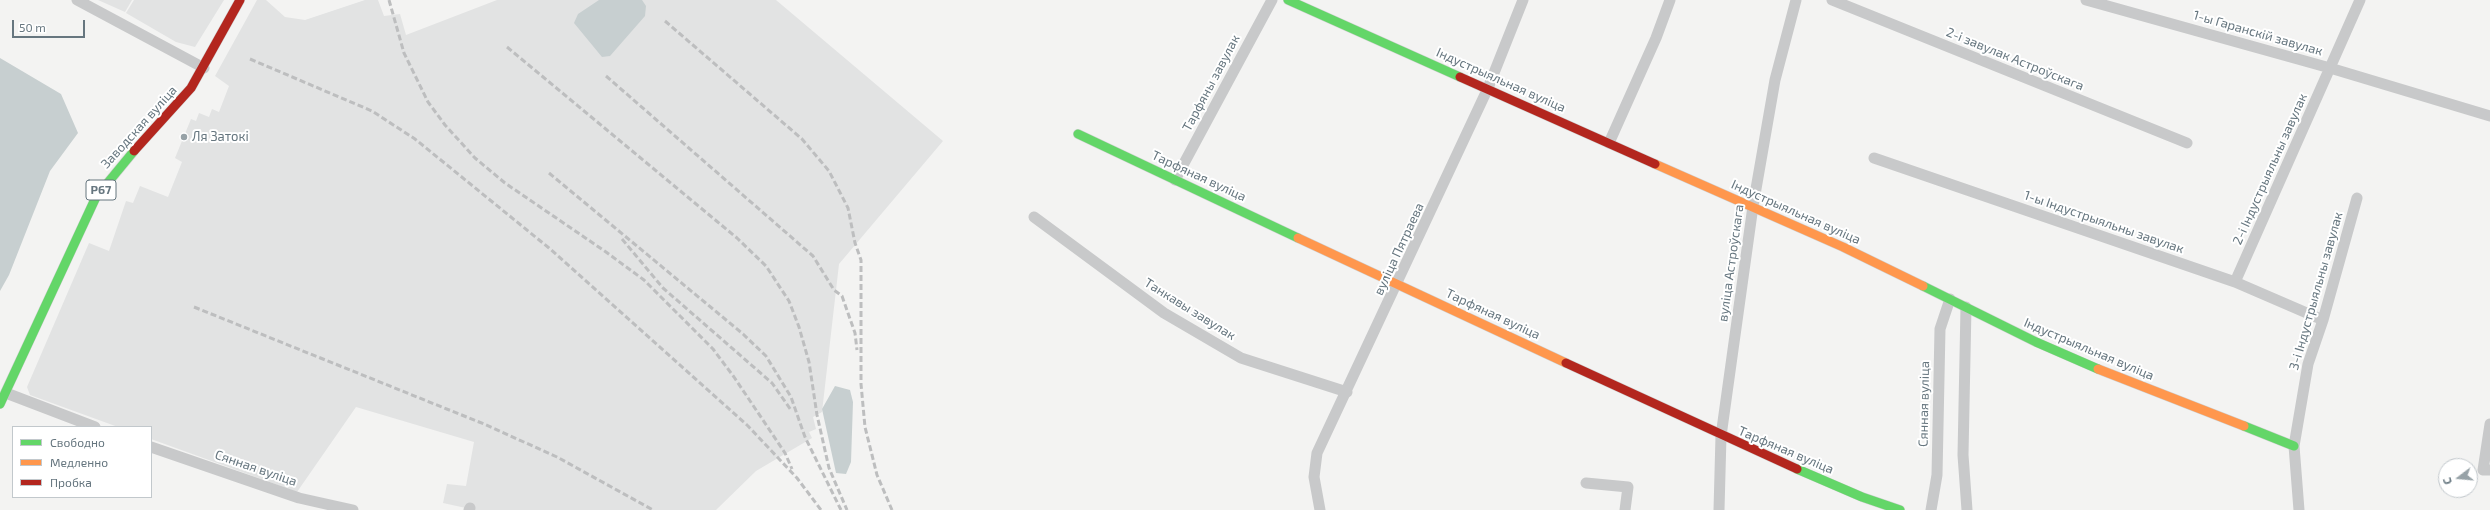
<!DOCTYPE html>
<meta charset="utf-8">
<style>
body{margin:0}
#map{position:relative;width:2490px;height:510px;overflow:hidden;background:#f3f3f2;font-family:"Exo 2",sans-serif}
canvas{display:block}
.legend{position:absolute;left:12px;top:426px;width:140px;height:72px;box-sizing:border-box;background:#fff;border:1px solid #c2c8cc;margin:0;padding:5px 7px;list-style:none;font-size:12px;color:#66767f}
.legend li{display:flex;align-items:center;gap:8px;height:20px}
.legend b{width:20px;border:1px solid #c2c8cc}
.north{position:absolute;left:2438px;top:458px;width:40px;height:40px;box-sizing:border-box;background:#fff;border:1px solid #c2c8cc;border-radius:50%;rotate:254deg;font-size:11px;font-weight:700;line-height:16px;text-align:center;color:#66767f}
.north::after{content:'';display:block;margin:auto;width:14px;height:18px;background:#97a2a7;clip-path:polygon(50% 0,100% 100%,50% 72%,0 100%)}
.scale{position:absolute;left:12px;top:20px;width:73px;height:18px;box-sizing:border-box;border:2px solid #66767f;border-top:0;padding-left:5px;font-size:12px;line-height:14px;white-space:nowrap;color:#66767f;-webkit-text-stroke:3px #fff;paint-order:stroke}
</style>
<div id="map">
<canvas width="2490" height="510"></canvas>
<ul class="legend">
<li><b style="height:5px;background:#63d668"></b>Свободно</li>
<li><b style="height:5px;background:#ff974d"></b>Медленно</li>
<li><b style="height:5px;background:#b3261e"></b>Пробка</li>
</ul>
<div class="north">С</div>
<div class="scale">50 m</div>
</div>
<script>
const c = document.querySelector('canvas').getContext('2d');
c.lineJoin = 'round';
function paint(path, color) {
  c.fillStyle = color;
  c.fill(path, 'evenodd');
}
function toPath(rows) {
  const path = new Path2D();
  for (const r of rows) {
    path.moveTo(r[0], r[1]);
    for (let i = 2; i < r.length; i += 2) path.lineTo(r[i], r[i + 1]);
  }
  return path;
}
function trace(path, color, width, dash) {
  c.strokeStyle = color;
  c.lineWidth = width;
  c.lineCap = dash ? 'butt' : 'round';
  c.setLineDash(dash || []);
  c.stroke(path);
}
function label(font, color, halo, rows, align = 'center') {
  c.font = font + ' "Exo 2",sans-serif';
  c.lineWidth = 4;
  c.setLineDash([]);
  c.textBaseline = 'middle';
  c.strokeStyle = halo;
  c.fillStyle = color;
  for (const [text, x, y, turn = 0] of rows) {
    c.save();
    c.translate(x, y);
    c.rotate((+turn || 0) * Math.PI / 180);
    c.textAlign = isNaN(turn) ? turn : align;
    if (halo) c.strokeText(text, 0, 0);
    c.fillText(text, 0, 0);
    c.restore();
  }
}
paint(toPath([
 [98,0,132,0,125,12],
 [134,0,224,0,195,47,176,42,126,13],
 [257,0,266,0,285,17,305,20,365,0,378,0,384,16,400,14,406,35,497,0,776,0,943,141,839,264,822,412,813,417,816,429,809,432,812,438,756,471,716,510,475,510,443,503,447,484,466,486,474,442,356,407,297,492,151,439,151,427,118,427,30,395,27,387,89,243,109,251,126,201,133,203,140,186,168,197,182,162,175,158,191,119,196,121,199,113,209,117,212,109,219,112,229,86,215,76]
]), '#e2e3e3');
paint(toPath([
 [599,0,642,0,646,6,645,16,610,56,602,57,574,23,578,14],
 [0,58,61,94,78,133,50,171,9,275,0,291],
 [835,386,850,390,853,402,851,462,846,474,836,473,822,409]
]), '#c7cfd0');
const fast = toPath([
 [1288,0,1460,77],
 [1078,134,1298,238],
 [1923,286,2036,342,2098,369],
 [0,404,96,197,134,151],
 [2244,426,2294,446],
 [1797,469,1862,497,1900,510]
]);
const slow = toPath([
 [1655,164,1843,247,1923,286],
 [1298,238,1566,363],
 [2098,369,2244,426]
]);
const jam = toPath([
 [1460,77,1655,164],
 [134,151,191,88,240,0],
 [1566,363,1797,469]
]);
trace(fast, '#cfd0d0', 10);
trace(slow, '#cfd0d0', 10);
trace(jam, '#cfd0d0', 10);
trace(toPath([
 [77,0,204,68],
 [1832,0,2187,143],
 [2086,0,2330,68,2490,116],
 [1609,143,1656,38,1670,0],
 [1874,158,2235,282,2323,320],
 [1175,180,1272,0],
 [1034,217,1164,313,1241,358,1347,392],
 [2235,282,2360,0],
 [1966,307,1963,455,1967,510],
 [6,393,95,427],
 [2490,424,2483,470,2490,470],
 [151,447,299,498,353,510],
 [1586,483,1628,487,1625,510],
 [469,510,470,508],
 [1320,510,1314,477,1317,453,1488,88,1523,0],
 [1719,510,1721,436,1753,206,1775,80,1796,0],
 [1931,510,1937,475,1940,329,1950,299],
 [2299,510,2294,446,2308,364,2323,320,2357,198]
]), '#c8c9ca', 11);
trace(fast, '#63d668', 9);
trace(slow, '#ff974d', 9);
trace(jam, '#b3261e', 9);
trace(toPath([
 [389,0,404,53,428,102,445,125,475,158,505,183,606,252,644,280,713,349,734,377,785,453,792,469],
 [665,21,802,139,829,171,848,208,855,243,861,260,861,384,865,427,877,475,892,510],
 [507,47,737,238,766,266,789,301,799,327,809,362,817,415,829,468,847,510],
 [250,59,372,111,415,139,549,248,748,426,797,478,821,510],
 [606,76,813,256,834,290,842,296,855,333,857,350],
 [549,173,743,334,766,356,791,397,805,437,841,510],
 [622,239,663,288,772,383,791,410],
 [194,307,484,424,557,457,653,510]
]), '#bdbebf', 3, [6, 3]);
for (const [x, y, r, color] of [
 [184,137,4,"#97a2a7"]
]) {
  const dot = new Path2D();
  dot.arc(x, y, r, 0, 2 * Math.PI);
  c.fillStyle = color;
  c.fill(dot);
  trace(dot, '#fff', 1.5);
}
for (const [x, y, w] of [
 [101,190,30]
]) {
  const box = new Path2D();
  box.roundRect(x - w / 2, y - 10, w, 20, 3);
  c.fillStyle = '#fff';
  c.fill(box);
  trace(box, '#66767f', 1);
}
label('bold 12px', '#66767f', null, [
 ["Р67",101,190]
]);
label('13px', '#66767f', '#fff', [
 ["1-ы Гаранскій завулак",2258,33,16],
 ["2-і завулак Астроўскага",2015,59,22],
 ["Індустрыяльная вуліца",1501,80,24],
 ["Тарфяны завулак",1211,83,-62],
 ["Заводская вуліца",139,127,-48],
 ["2-і Індустрыяльны завулак",2270,169,-66],
 ["Тарфяная вуліца",1199,176,25],
 ["Індустрыяльная вуліца",1796,212,24],
 ["1-ы Індустрыяльны завулак",2104,222,19],
 ["вуліца Пятраева",1399,249,-65],
 ["вуліца Астроўскага",1731,263,-82],
 ["3-і Індустрыяльны завулак",2316,291,-74],
 ["Танкавы завулак",1190,309,32],
 ["Тарфяная вуліца",1493,314,25],
 ["Індустрыяльная вуліца",2089,349,23],
 ["Сянная вуліца",1924,404,-89],
 ["Тарфяная вуліца",1786,450,23],
 ["Сянная вуліца",256,468,19]
]);
label('13px', '#66767f', '#fff', [
 ["Ля Затокі",192,137]
], 'left');
</script>
